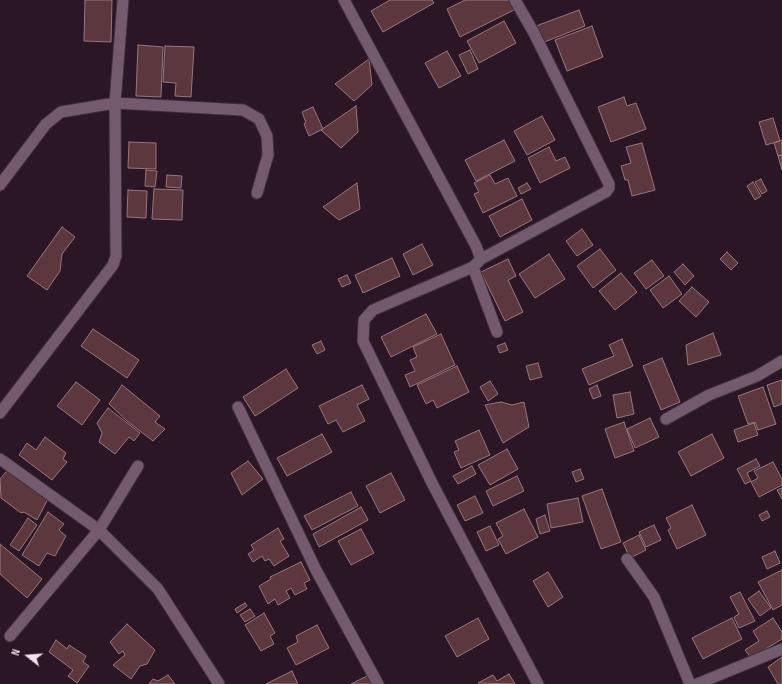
<!DOCTYPE html>
<style>
body{margin:0}
#map{position:relative;width:782px;height:684px;overflow:hidden;background:#2b1626;font-family:"Sofia Sans Condensed",sans-serif}
canvas{display:block}
.north{position:absolute;left:8px;top:636px;width:40px;height:40px;-webkit-text-stroke:3px #210d1c;paint-order:stroke;rotate:287deg;font-size:11px;font-weight:700;line-height:16px;text-align:center;color:#f1e2ed}
.north::after{content:'';display:block;margin:auto;width:14px;height:18px;background:#f1e2ed;clip-path:polygon(50% 0,100% 100%,50% 72%,0 100%)}
</style>
<div id="map">
<canvas width="782" height="684"></canvas>
<div class="north">N</div>
</div>
<script>
const c = document.querySelector('canvas').getContext('2d');
c.lineJoin = 'round';
function paint(path, color) {
  c.fillStyle = color;
  c.fill(path, 'evenodd');
}
function toPath(rows) {
  const path = new Path2D();
  for (const r of rows) {
    path.moveTo(r[0], r[1]);
    for (let i = 2; i < r.length; i += 2) path.lineTo(r[i], r[i + 1]);
  }
  return path;
}
function trace(path, color, width, dash) {
  c.strokeStyle = color;
  c.lineWidth = width;
  c.lineCap = dash ? 'butt' : 'round';
  c.setLineDash(dash || []);
  c.stroke(path);
}
const building = toPath([
 [85,0,112,0,111,42,84,41,85,0],
 [390,0,432,0,434,3,383,32,371,11,390,0],
 [465,0,509,0,514,10,460,37,447,9,465,0],
 [579,10,585,26,542,43,536,26,579,10],
 [504,21,516,43,479,63,467,41,504,21],
 [592,26,603,57,567,71,555,40,592,26],
 [138,45,163,47,161,97,136,96,138,45],
 [165,46,194,47,191,97,175,96,176,83,163,82,165,46],
 [470,50,478,69,468,74,459,55,470,50],
 [447,51,461,76,439,88,425,63,447,51],
 [369,59,372,85,354,101,335,84,369,59],
 [624,97,627,106,636,103,646,129,611,142,598,107,624,97],
 [356,106,358,132,341,148,321,130,356,106],
 [313,107,323,129,309,136,304,124,306,123,302,112,313,107],
 [542,116,555,140,527,155,514,131,542,116],
 [773,118,780,141,766,145,759,122,773,118],
 [504,140,515,161,476,181,465,160,504,140],
 [782,140,782,155,778,156,774,143,782,140],
 [129,142,156,143,156,169,128,168,129,142],
 [642,143,655,190,632,196,628,180,625,180,621,166,631,163,626,147,642,143],
 [549,147,556,161,565,157,570,168,540,183,528,158,549,147],
 [782,155,782,170,778,156,782,155],
 [146,170,157,171,155,187,145,186,146,170],
 [167,175,182,176,181,188,166,187,167,175],
 [490,175,495,184,508,178,517,196,483,213,474,194,479,192,474,183,490,175],
 [761,179,767,191,762,194,755,182,761,179],
 [753,182,761,196,755,200,747,186,753,182],
 [357,183,360,209,339,220,323,207,357,183],
 [527,183,531,189,521,194,518,188,527,183],
 [154,189,183,190,182,220,152,219,154,189],
 [128,190,147,191,146,218,127,217,128,190],
 [522,199,532,220,500,237,489,216,522,199],
 [62,227,75,237,62,254,60,271,47,290,27,276,62,227],
 [582,229,593,245,577,256,566,241,582,229],
 [422,244,433,265,413,275,403,254,422,244],
 [600,249,616,270,593,288,577,266,600,249],
 [727,252,738,263,731,270,720,259,727,252],
 [549,254,565,279,535,298,519,274,549,254],
 [392,258,400,276,363,293,355,275,392,258],
 [508,259,516,276,508,280,523,312,505,321,481,272,508,259],
 [652,260,664,276,646,289,634,273,652,260],
 [683,264,694,276,685,285,674,272,683,264],
 [621,273,637,292,615,310,599,291,621,273],
 [347,275,351,283,342,287,338,279,347,275],
 [669,276,682,294,663,308,650,290,669,276],
 [692,287,709,302,696,317,679,301,692,287],
 [426,314,437,334,391,357,381,337,426,314],
 [93,329,139,360,127,378,81,346,93,329],
 [713,333,721,355,688,365,686,345,713,333],
 [441,334,455,365,410,387,405,375,415,371,410,360,417,357,413,347,441,334],
 [622,339,633,366,589,385,582,369,614,356,609,345,622,339],
 [321,341,325,350,317,354,312,345,321,341],
 [505,343,508,350,500,353,497,346,505,343],
 [662,358,680,402,661,410,643,366,662,358],
 [538,363,542,377,530,380,526,366,538,363],
 [457,366,469,392,437,408,433,400,426,404,417,385,457,366],
 [286,369,298,388,255,416,243,397,286,369],
 [782,380,782,404,774,407,767,385,782,380],
 [490,381,498,394,488,401,480,387,490,381],
 [76,382,100,400,82,425,57,406,76,382],
 [122,385,160,416,155,422,165,429,153,441,127,421,109,404,122,385],
 [362,385,369,399,357,405,365,421,343,432,336,420,328,424,319,406,362,385],
 [597,385,601,396,593,399,589,389,597,385],
 [763,387,776,424,758,430,755,422,748,424,738,396,763,387],
 [630,392,634,414,617,418,613,395,630,392],
 [501,402,512,405,524,402,529,427,503,443,485,405,501,402],
 [108,408,140,433,134,441,129,437,115,454,99,442,102,433,97,423,108,408],
 [650,418,659,437,635,448,627,429,650,418],
 [624,422,634,451,615,458,605,429,624,422],
 [754,423,758,435,738,442,734,430,754,423],
 [479,430,490,455,461,468,454,452,459,450,455,441,479,430],
 [322,434,332,452,287,476,277,458,322,434],
 [712,434,724,458,691,476,678,452,712,434],
 [45,437,66,453,63,459,67,462,52,480,19,455,27,443,36,450,45,437],
 [507,449,518,469,490,485,478,465,507,449],
 [756,459,760,466,747,473,751,481,745,484,737,469,756,459],
 [248,461,263,479,242,495,231,473,248,461],
 [773,462,782,479,782,485,759,497,751,482,758,478,754,471,773,462],
 [472,466,476,474,458,484,453,476,472,466],
 [580,469,584,479,576,482,572,472,580,469],
 [7,471,48,499,37,520,24,512,21,513,1,498,0,479,7,471],
 [391,473,405,500,380,513,366,486,391,473],
 [517,476,524,491,493,506,486,491,517,476],
 [782,488,782,499,777,490,782,488],
 [602,489,621,542,601,549,582,496,602,489],
 [351,492,358,506,312,530,304,516,351,492],
 [475,496,483,513,465,521,457,505,475,496],
 [578,498,583,522,551,528,547,504,578,498],
 [692,505,706,535,677,549,668,530,671,528,666,518,692,505],
 [361,507,368,520,319,547,313,534,361,507],
 [524,509,538,537,506,554,498,539,503,536,496,523,524,509],
 [767,511,770,517,762,521,759,515,767,511],
 [48,512,64,524,59,530,66,536,55,556,47,553,39,566,22,555,48,512],
 [545,515,550,531,540,534,536,519,545,515],
 [28,518,37,525,19,551,10,545,28,518],
 [654,525,661,540,646,547,639,532,654,525],
 [490,526,499,545,486,551,477,532,490,526],
 [278,528,284,539,280,541,289,556,274,566,269,559,265,561,262,556,253,562,248,554,254,550,251,545,278,528],
 [361,529,374,553,351,565,338,541,361,529],
 [639,535,646,550,630,558,623,543,639,535],
 [0,544,42,579,27,598,0,574,0,544],
 [775,551,780,563,767,569,762,557,775,551],
 [301,562,310,580,304,583,307,589,295,595,291,588,286,591,290,598,278,605,275,599,268,604,259,586,271,579,270,577,301,562],
 [782,570,782,605,773,610,758,582,782,570],
 [548,572,563,597,548,607,533,581,548,572],
 [759,591,771,608,760,616,748,599,759,591],
 [740,592,755,621,739,628,734,617,739,614,730,597,740,592],
 [245,603,247,606,237,613,235,609,245,603],
 [250,609,255,616,245,622,240,615,250,609],
 [264,613,275,633,270,636,274,644,261,651,245,625,264,613],
 [478,618,489,639,457,657,445,636,478,618],
 [732,618,742,639,703,659,692,638,732,618],
 [773,618,782,632,782,639,751,658,745,650,759,641,753,631,773,618],
 [127,624,155,650,147,664,140,666,131,679,113,665,125,655,123,651,119,654,110,642,127,624],
 [317,625,329,648,296,665,287,648,298,642,296,636,317,625],
 [56,640,67,649,69,645,86,656,83,662,89,666,77,683,68,676,73,670,49,652,56,640],
 [782,657,782,684,778,684,768,667,782,657],
 [292,671,298,684,266,684,292,671],
 [509,674,515,684,478,683,493,675,497,681,509,674],
 [168,675,175,684,149,684,153,679,158,681,168,675],
 [369,675,373,684,351,684,369,675]
]);
paint(building, '#5c383e');
trace(building, '#98777b', 1);
const minor = toPath([
 [344,0,476,246,481,259,473,267,373,310,364,320,363,341,433,485,538,684],
 [0,185,46,124,61,112,115,103,243,110,259,119,267,136,268,155,257,193],
 [481,259,606,192,609,188,609,184,534,33,515,0],
 [473,267,497,332],
 [238,407,316,570,378,684],
 [0,413,113,265,116,256,115,103,123,0],
 [666,419,709,395,757,376,782,361],
 [0,459,99,530,158,589,219,684],
 [627,559,654,597,690,684],
 [10,636,99,530,138,466],
 [697,684,782,649]
]);
trace(minor, '#3f303b', 13);
trace(minor, '#735b6d', 11);
</script>
